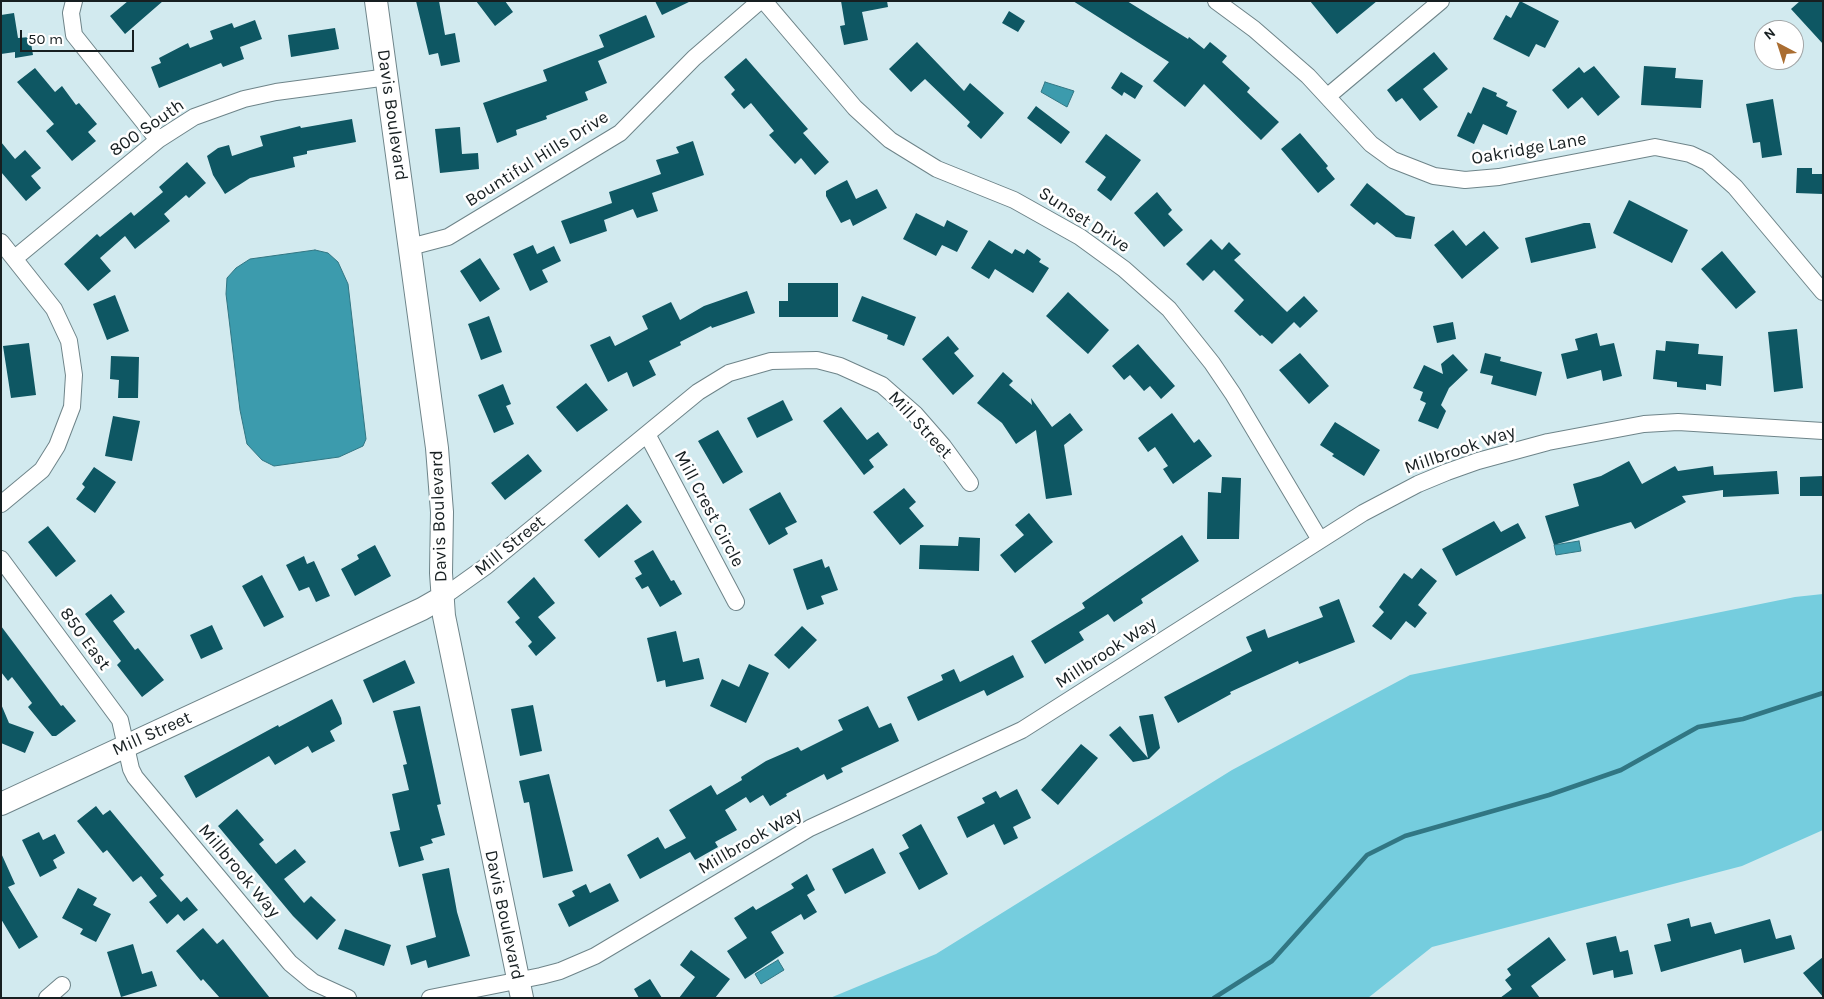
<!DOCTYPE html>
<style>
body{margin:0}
#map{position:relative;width:1824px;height:999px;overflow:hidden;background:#d2eaef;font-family:Karla,sans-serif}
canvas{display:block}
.frame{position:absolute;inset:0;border:2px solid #171f21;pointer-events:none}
.north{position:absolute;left:1754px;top:20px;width:50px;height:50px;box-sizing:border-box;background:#fff;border:1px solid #a2a5a6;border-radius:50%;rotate:320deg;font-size:14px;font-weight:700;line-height:20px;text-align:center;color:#171f21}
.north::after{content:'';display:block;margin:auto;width:18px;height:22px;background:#aa6d31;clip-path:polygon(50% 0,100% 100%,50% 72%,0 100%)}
.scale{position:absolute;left:20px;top:30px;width:114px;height:22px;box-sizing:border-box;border:2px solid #171f21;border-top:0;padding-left:6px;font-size:15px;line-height:18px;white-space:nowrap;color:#171f21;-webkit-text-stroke:4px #fff;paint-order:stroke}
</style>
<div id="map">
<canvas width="1824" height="999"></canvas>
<div class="frame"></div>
<div class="north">N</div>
<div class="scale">50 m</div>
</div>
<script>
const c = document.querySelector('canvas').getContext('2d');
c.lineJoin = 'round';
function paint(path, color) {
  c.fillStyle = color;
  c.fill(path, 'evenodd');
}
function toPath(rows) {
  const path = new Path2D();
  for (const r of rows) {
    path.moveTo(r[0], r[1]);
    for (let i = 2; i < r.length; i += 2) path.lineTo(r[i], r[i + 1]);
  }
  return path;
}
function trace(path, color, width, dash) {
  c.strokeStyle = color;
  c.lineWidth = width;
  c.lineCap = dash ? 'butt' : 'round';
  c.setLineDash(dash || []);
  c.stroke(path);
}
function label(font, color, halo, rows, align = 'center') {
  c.font = font + ' Karla,sans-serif';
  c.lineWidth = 5;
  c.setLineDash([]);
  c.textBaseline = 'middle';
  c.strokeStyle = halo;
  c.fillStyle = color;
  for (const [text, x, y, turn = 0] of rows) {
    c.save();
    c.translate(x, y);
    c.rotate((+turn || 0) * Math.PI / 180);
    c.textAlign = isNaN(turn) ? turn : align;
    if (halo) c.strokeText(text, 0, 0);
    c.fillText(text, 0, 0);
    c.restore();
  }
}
paint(toPath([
 [1823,594,1823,830,1742,866,1432,947,1368,998,830,998,936,954,1232,770,1410,675,1795,597]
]), '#75cdde');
const water = toPath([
 [1045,82,1074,91,1067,107,1041,92,1045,82],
 [315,250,328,253,338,262,348,284,366,439,363,446,339,457,274,466,262,460,247,444,240,410,226,294,227,278,236,268,250,259,315,250],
 [1579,541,1581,551,1556,555,1554,545,1579,541],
 [778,960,784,970,761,984,755,974,778,960]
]);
paint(water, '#3c9bad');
trace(water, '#317683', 1);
trace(toPath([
 [1214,998,1272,961,1367,855,1405,836,1549,795,1621,770,1698,727,1743,719,1823,693]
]), '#317683', 4.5);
paint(toPath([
 [128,1,163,1,125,34,110,16],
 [416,1,439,1,445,35,455,33,460,62,441,66,438,53,429,55],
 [476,1,505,1,513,12,495,26],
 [655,1,691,1,662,15],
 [841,1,887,1,888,7,862,12,868,40,844,45,840,26,845,25],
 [1073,1,1127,1,1188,39,1189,37,1204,49,1210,42,1227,56,1222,62,1250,88,1247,92,1279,122,1261,140,1204,84,1185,107,1153,81,1169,62],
 [1310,1,1377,1,1337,34],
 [1520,1,1559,21,1545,48,1536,44,1529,57,1493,39,1506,15,1511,18],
 [1800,1,1823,1,1823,44,1791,9],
 [1009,11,1025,21,1018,32,1002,23],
 [14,13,18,38,30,37,33,55,15,58,15,52,1,54,1,15],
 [646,15,655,37,598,61,607,83,585,92,588,100,546,116,547,119,516,130,517,135,497,143,483,103,547,81,543,70,604,47,599,35],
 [255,20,262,39,240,47,244,59,223,67,221,63,159,88,151,67,161,63,159,58,188,43,190,48,213,39,210,31,232,23,234,28],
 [335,28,339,49,291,57,288,35],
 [917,42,964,91,970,83,1004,113,981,139,967,126,970,122,925,79,911,92,889,69],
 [1434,52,1448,69,1423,89,1438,107,1420,121,1402,98,1396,102,1387,90],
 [746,58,808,129,803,133,829,162,815,175,801,158,795,164,769,135,774,131,751,103,744,109,731,94,735,90,724,77],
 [1594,66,1620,97,1598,116,1582,97,1568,109,1552,90,1579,67,1584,73],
 [1644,66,1676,68,1675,78,1703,80,1701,108,1641,105],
 [35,68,55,92,62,86,76,105,79,103,97,124,88,132,96,141,72,161,46,131,54,124,17,82],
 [1121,72,1143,86,1135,99,1124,92,1122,96,1111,88],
 [1483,87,1497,93,1496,96,1508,102,1506,106,1517,111,1507,135,1483,124,1474,144,1457,136,1468,112,1471,114],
 [1773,99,1782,155,1762,158,1760,142,1753,143,1746,104],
 [1036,106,1070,132,1061,144,1027,118],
 [352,119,356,142,307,151,307,154,293,157,295,167,250,178,225,194,213,175,207,156,218,148,229,145,232,156,263,146,260,136,300,126,301,128],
 [460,127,462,154,478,153,479,169,440,173,435,129],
 [1300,133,1328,166,1326,168,1335,179,1318,193,1281,149],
 [1106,134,1141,160,1111,201,1097,190,1106,177,1085,162],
 [693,141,704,175,652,193,658,211,637,218,633,209,604,220,607,231,570,244,561,221,612,203,609,192,661,174,656,160,679,153,676,147],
 [1,142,15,159,25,150,41,168,31,176,41,188,26,201,1,172],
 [187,162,206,183,189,198,186,195,164,214,170,221,135,249,125,236,100,258,111,271,88,291,64,264,97,234,100,237,131,212,134,216,163,192,159,187],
 [1797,168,1812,168,1812,174,1823,174,1823,194,1796,193],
 [847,180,856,199,877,189,887,208,853,226,850,219,841,223,826,196,826,191],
 [1367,183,1406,215,1415,217,1411,239,1396,237,1377,222,1374,225,1350,205],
 [1157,192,1172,210,1168,214,1183,230,1164,247,1134,213],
 [1629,200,1688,230,1672,263,1613,233],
 [916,213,944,227,947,220,968,231,957,252,942,245,936,256,903,239],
 [1584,223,1590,223,1596,248,1531,263,1525,238],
 [1453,230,1466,246,1484,231,1499,248,1462,279,1434,245],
 [1211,239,1222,250,1229,242,1241,254,1234,260,1287,312,1304,296,1318,311,1300,328,1294,322,1272,344,1262,335,1260,336,1234,311,1244,300,1214,270,1203,281,1186,264],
 [989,240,1012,254,1015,249,1024,254,1027,249,1041,259,1039,262,1049,268,1033,293,995,269,989,279,971,268],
 [533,245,537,254,554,246,561,261,542,270,548,282,530,291,513,254],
 [1722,251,1756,292,1736,309,1701,269],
 [480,258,500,289,480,302,460,271],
 [788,283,838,283,838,317,779,317,779,301,788,301],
 [747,291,755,313,712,328,711,326,680,342,681,345,649,361,656,375,633,387,627,372,608,382,590,345,610,336,615,346,648,329,642,316,671,302,680,320,704,306],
 [1068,292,1109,330,1088,354,1046,316],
 [115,295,129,331,107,340,93,304],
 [862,296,916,317,904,346,887,339,888,335,852,321],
 [489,316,502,352,481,360,468,324],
 [1453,322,1456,339,1437,343,1433,326],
 [1797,329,1803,388,1774,392,1768,332],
 [1597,333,1600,346,1614,343,1622,376,1603,381,1601,370,1567,379,1561,354,1578,350,1575,339],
 [948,336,959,349,954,353,974,376,953,395,922,359],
 [1666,341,1699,344,1698,354,1723,356,1721,386,1706,384,1706,390,1677,387,1677,382,1653,379,1656,350,1665,351],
 [29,343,36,395,11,398,3,346],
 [1138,344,1175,386,1161,399,1150,386,1144,391,1130,375,1124,380,1112,366],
 [1300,353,1329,386,1309,404,1279,370],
 [1485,353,1501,357,1500,361,1542,372,1536,396,1491,384,1493,376,1480,373],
 [1453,354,1468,370,1449,388,1441,405,1446,411,1438,429,1418,421,1426,403,1420,400,1423,392,1413,388,1424,365,1443,374,1441,364],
 [111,356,139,357,138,398,118,398,119,380,110,379],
 [1003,372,1013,381,1009,385,1032,405,1031,398,1052,427,1070,413,1083,430,1064,445,1072,495,1046,499,1036,430,1016,444,1002,423,977,403],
 [586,383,608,410,577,432,556,407],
 [503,384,511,404,506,406,514,424,494,433,478,395],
 [783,400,793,420,757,438,747,418],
 [841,407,867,440,878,432,888,445,869,460,874,467,864,475,823,421],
 [1172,413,1194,443,1199,439,1212,456,1173,484,1163,469,1168,466,1155,447,1148,452,1138,438],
 [113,416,140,421,132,461,105,456],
 [1335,422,1380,450,1364,476,1332,456,1334,454,1320,445],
 [718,430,743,472,723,484,698,441],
 [528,454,542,471,505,500,491,483],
 [1629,461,1642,484,1675,466,1678,471,1713,466,1714,475,1777,471,1779,494,1723,497,1723,490,1682,496,1686,502,1635,529,1631,522,1554,545,1545,516,1579,506,1573,484,1601,476],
 [94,467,116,482,95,513,76,499,85,487,82,484],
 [1823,476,1823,496,1800,496,1800,477],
 [1222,477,1241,478,1239,539,1207,539,1208,492,1221,493],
 [904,488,916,502,909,508,924,526,900,545,873,512],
 [780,492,797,522,785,528,788,534,769,545,749,509],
 [627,504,642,522,599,558,584,540],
 [1029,513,1053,542,1015,573,1000,555,1024,535,1015,525],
 [1494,521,1501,532,1518,523,1526,538,1456,576,1442,549],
 [48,526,76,561,56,577,28,542],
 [1182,535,1199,561,1141,599,1143,603,1114,622,1108,614,1079,632,1084,640,1045,664,1031,641,1085,608,1082,603],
 [959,537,980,538,979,571,919,569,920,545,958,546],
 [375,545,391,576,355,596,341,569,359,559,357,555],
 [653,550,671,581,674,580,682,594,660,607,648,586,642,589,635,578,642,574,634,561],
 [304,556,307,564,314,561,330,596,316,602,309,587,299,591,286,565],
 [822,559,825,568,829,566,838,590,821,596,824,604,807,610,793,569],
 [1421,568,1437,581,1418,605,1427,613,1415,628,1406,621,1391,640,1372,626,1384,612,1379,607,1404,573,1412,579],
 [262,575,284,617,264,627,242,586],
 [534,577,555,603,538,617,556,638,536,656,528,646,532,642,515,622,520,618,507,602],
 [111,594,125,612,113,621,135,650,138,648,164,680,142,697,117,665,121,661,85,614],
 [1339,599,1355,642,1299,664,1298,661,1230,692,1231,694,1178,723,1164,697,1252,651,1246,637,1265,629,1268,638,1323,617,1319,607],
 [212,625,223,649,201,659,190,635],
 [1,626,61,706,63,705,76,721,56,736,52,736,28,707,32,703,12,677,8,681,1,672],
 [802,626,817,640,789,669,774,655],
 [676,631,683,662,699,658,704,679,666,687,665,680,657,682,647,638],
 [1013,655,1024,677,987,696,984,690,918,721,907,697,943,680,941,675,954,669,960,682],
 [405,660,415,683,373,703,363,680],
 [749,664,769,673,746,723,710,706,722,679,739,687],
 [332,699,341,718,342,724,330,731,335,741,312,753,308,746,275,765,269,756,196,798,184,776,278,725,279,727],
 [1,704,9,723,34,732,25,753,1,743],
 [533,705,542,751,520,756,511,709],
 [420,706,441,804,437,805,445,835,431,839,433,843,420,847,424,860,399,867,390,832,400,830,392,794,409,790,403,765,407,764,393,711],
 [868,706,879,728,891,723,899,741,841,768,843,772,827,780,824,774,786,794,787,796,770,806,763,795,750,803,746,797,725,810,737,830,715,842,718,847,695,860,690,852,640,879,627,855,658,837,665,849,686,838,669,810,711,785,717,795,742,780,741,777,766,761,798,747,801,751,843,730,838,720],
 [1153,714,1160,748,1149,759,1133,762,1109,735,1120,726,1148,758,1139,716],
 [1081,744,1098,758,1058,805,1041,790],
 [549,774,573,871,543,878,529,802,524,803,519,781],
 [1017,789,1031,818,1013,827,1018,838,1004,845,994,824,967,838,957,817,985,803,982,798,996,791,1000,798],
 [96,806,103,815,110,810,164,875,160,878,181,902,187,897,198,910,184,921,178,914,167,924,149,902,157,896,141,876,133,882,107,850,103,853,77,821],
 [237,809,264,840,259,844,276,864,295,849,306,862,284,879,304,903,311,896,336,920,317,940,293,916,218,826],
 [921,824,948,874,919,890,899,853,909,848,902,835],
 [39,832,43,840,55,834,65,853,53,860,57,868,40,877,22,840],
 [873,848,886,873,845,894,832,869],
 [1,853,15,884,8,887,38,937,19,949,1,919],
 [449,868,457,912,470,956,428,968,426,960,411,965,406,946,436,937,422,874],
 [807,874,815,890,807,895,817,912,804,920,801,914,771,932,784,953,745,979,727,951,747,938,734,918,753,906,756,910,794,888,791,884],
 [610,883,619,901,569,927,558,904,575,896,572,891,586,884,590,893],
 [78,888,97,898,93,905,111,914,96,942,80,934,83,929,62,918],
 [1689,918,1691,927,1711,922,1715,934,1770,919,1776,939,1791,935,1795,949,1744,963,1741,949,1661,972,1654,945,1671,941,1667,924],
 [203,928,217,944,223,939,270,998,220,998,203,979,201,981,176,951],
 [345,929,391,945,384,966,338,949],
 [1616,936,1620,952,1628,950,1633,974,1614,978,1613,970,1593,975,1586,943],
 [1549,937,1566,960,1531,986,1540,998,1500,998,1512,989,1505,980,1511,975,1507,969],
 [133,944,142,974,152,971,157,986,121,997,107,952],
 [691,950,730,979,715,998,679,998,695,977,680,965],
 [1823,957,1823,997,1803,973],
 [650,979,662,998,639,998,634,989]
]), '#0e5763');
const street = toPath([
 [74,1,71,13,74,35,158,140],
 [764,1,855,108,890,140,937,169,1014,200,1080,237,1124,269,1169,309,1212,363,1233,394,1320,540],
 [1216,1,1254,29,1308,76,1371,144,1393,160,1434,176,1465,180,1499,177,1655,147,1690,154,1707,162,1735,187,1823,292],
 [1328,96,1441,1],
 [1,242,54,309,69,341,74,375,72,407,57,446,42,470,1,504],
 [410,247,448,237,620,133,694,58,760,1],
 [15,258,158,140,194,117,244,99,276,92,388,77],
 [647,434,736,602],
 [1,559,120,720,131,769,135,777,290,963,313,982,348,998],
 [443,597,485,567,698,392,729,373,771,361,817,360,840,366,882,385,915,414,943,446,970,483],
 [47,998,62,985],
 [430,998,541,976,560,971,595,956,810,828,1022,730,1363,513,1418,484,1447,472,1478,461,1548,442,1644,424,1678,422,1823,431]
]);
const secondary = toPath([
 [376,1,437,448,442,512,441,573,444,616,522,998],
 [1,804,422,609,443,597]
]);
trace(street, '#6e8489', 18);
trace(secondary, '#6e8489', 24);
trace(street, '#fff', 16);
trace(secondary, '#fff', 22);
label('18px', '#171f21', '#fff', [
 ["Davis Boulevard",392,115,82],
 ["800 South",147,128,-35],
 ["Oakridge Lane",1529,149,-10],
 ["Bountiful Hills Drive",537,159,-32],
 ["Sunset Drive",1084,220,33],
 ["Mill Street",920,425,47],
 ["Millbrook Way",1460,450,-19],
 ["Mill Crest Circle",709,509,62],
 ["Davis Boulevard",439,516,-92],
 ["Mill Street",510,546,-39],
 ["850 East",85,639,54],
 ["Millbrook Way",1106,653,-33],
 ["Mill Street",152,734,-24],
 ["Millbrook Way",750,841,-30],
 ["Millbrook Way",239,871,50],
 ["Davis Boulevard",504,915,78]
]);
</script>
